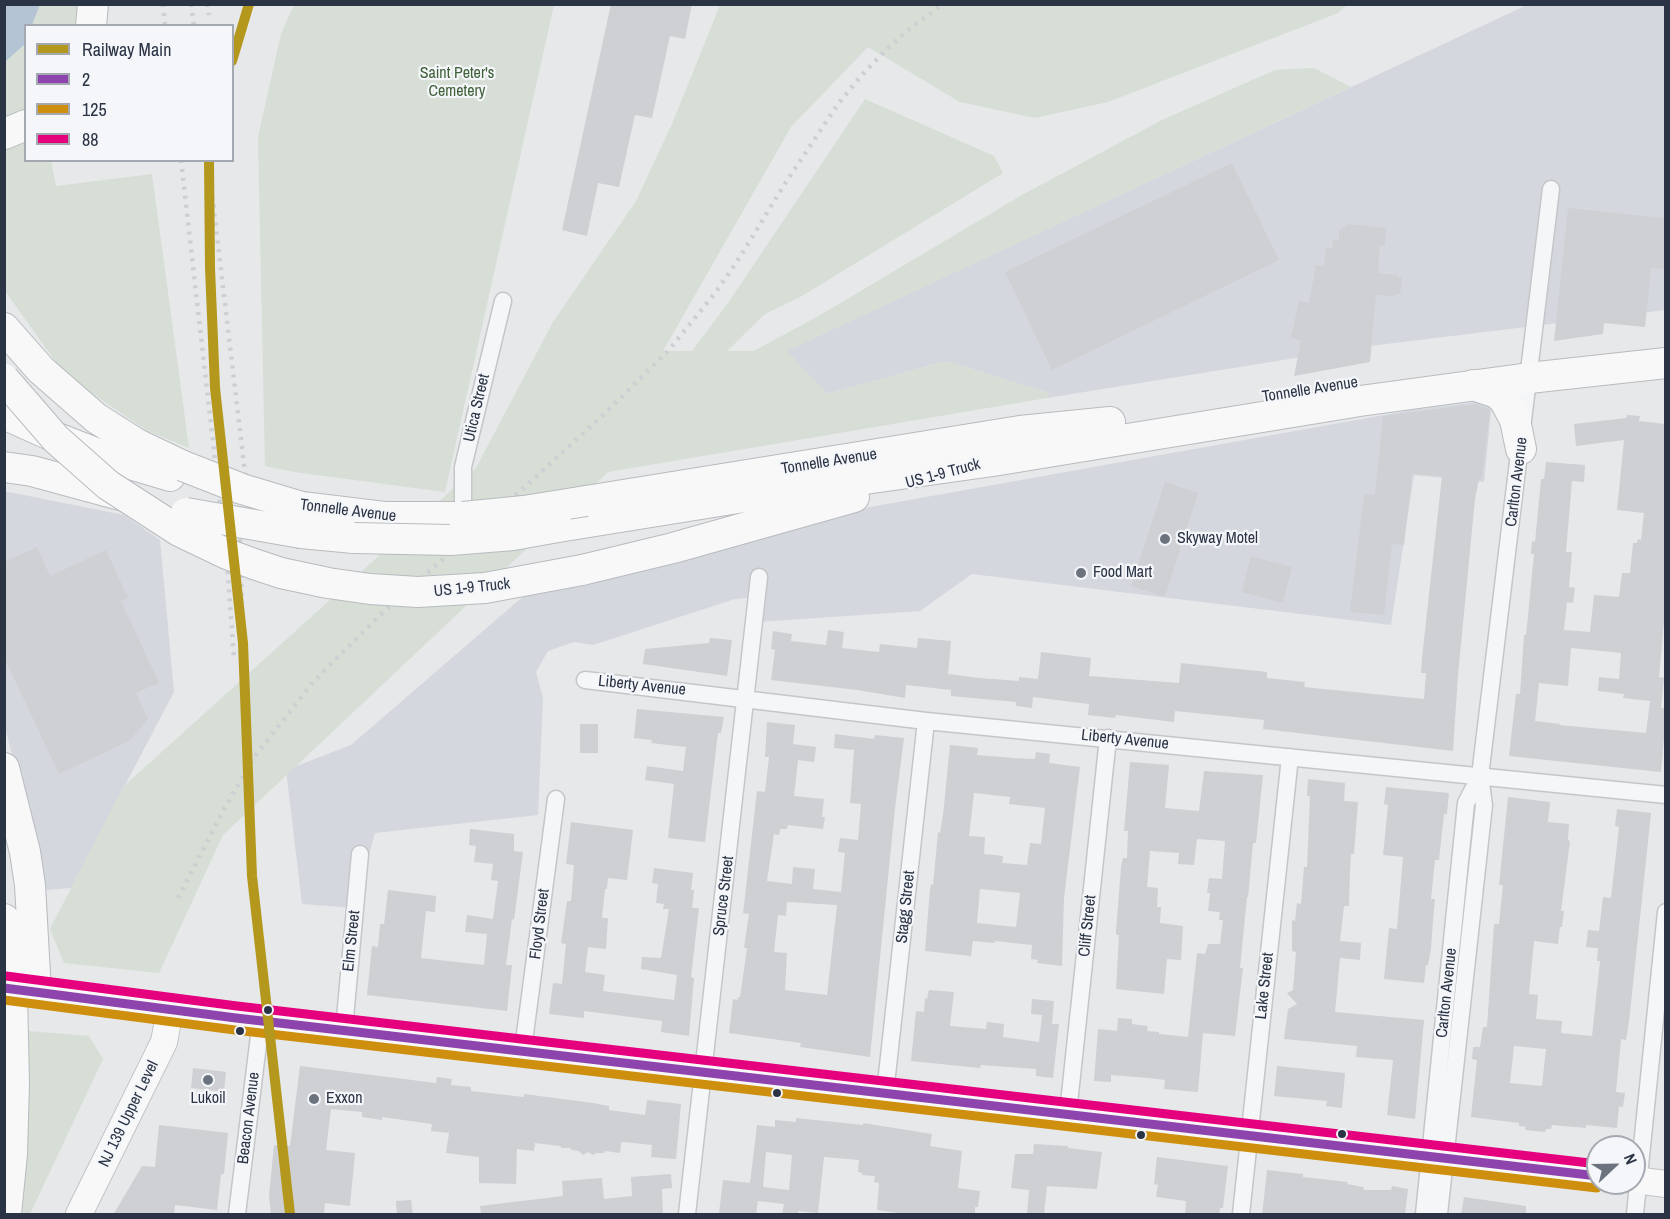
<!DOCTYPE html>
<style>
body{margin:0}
#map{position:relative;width:1670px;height:1219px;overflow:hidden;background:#e6e8ea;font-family:"Archivo Narrow",sans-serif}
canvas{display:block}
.frame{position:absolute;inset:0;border:6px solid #2b3445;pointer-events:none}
.legend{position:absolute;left:24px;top:24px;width:210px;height:138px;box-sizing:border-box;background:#f4f6f9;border:2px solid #a4a8b1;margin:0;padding:8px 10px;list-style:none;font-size:18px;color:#2b3445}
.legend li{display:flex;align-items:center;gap:12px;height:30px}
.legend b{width:30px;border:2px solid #a4a8b1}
.north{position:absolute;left:1586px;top:1135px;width:60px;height:60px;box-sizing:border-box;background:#f4f6f9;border:2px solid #a4a8b1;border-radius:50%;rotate:68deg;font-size:16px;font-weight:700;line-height:24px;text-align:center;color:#2b3445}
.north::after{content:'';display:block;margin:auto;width:21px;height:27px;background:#6c737f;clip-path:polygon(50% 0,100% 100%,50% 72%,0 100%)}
</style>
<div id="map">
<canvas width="1670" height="1219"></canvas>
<div class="frame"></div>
<ul class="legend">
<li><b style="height:8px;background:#b4981d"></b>Railway Main</li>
<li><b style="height:8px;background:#8e44ad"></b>2</li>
<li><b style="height:8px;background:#ce8f0e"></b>125</li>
<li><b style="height:8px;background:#e5007d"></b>88</li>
</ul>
<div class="north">N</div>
</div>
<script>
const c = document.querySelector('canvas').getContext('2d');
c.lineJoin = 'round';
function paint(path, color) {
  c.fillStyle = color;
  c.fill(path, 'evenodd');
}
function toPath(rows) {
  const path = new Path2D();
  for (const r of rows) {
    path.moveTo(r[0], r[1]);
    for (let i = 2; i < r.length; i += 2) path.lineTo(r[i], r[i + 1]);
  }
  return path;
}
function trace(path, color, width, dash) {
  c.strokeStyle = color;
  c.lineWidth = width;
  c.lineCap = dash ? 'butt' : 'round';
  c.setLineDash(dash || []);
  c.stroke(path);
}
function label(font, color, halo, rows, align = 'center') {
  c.font = font + ' "Archivo Narrow",sans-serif';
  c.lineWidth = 4.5;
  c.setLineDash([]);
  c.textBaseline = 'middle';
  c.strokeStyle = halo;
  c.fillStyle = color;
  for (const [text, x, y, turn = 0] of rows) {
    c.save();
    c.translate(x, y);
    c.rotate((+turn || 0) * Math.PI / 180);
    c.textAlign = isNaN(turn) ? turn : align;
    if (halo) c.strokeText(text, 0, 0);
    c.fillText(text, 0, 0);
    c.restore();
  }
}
paint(toPath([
 [1527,5,1665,5,1665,310,1370,346,1047,398,1049,393,946,361,827,394,786,351],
 [1492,400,1484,482,1414,475,1391,625,972,574,920,611,758,622,759,597,735,599,593,645,574,642,548,651,536,672,543,698,538,815,375,833,355,908,302,904,286,770,351,745,563,562,1412,410],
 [4,491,124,515,160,540,174,692,71,888,47,890,5,727]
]), '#d4d7dd');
paint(toPath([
 [39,5,77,5,75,25,32,26],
 [294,5,554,5,445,492,294,472,265,466,258,137,281,34],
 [720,5,1347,5,1338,13,1108,102,1035,118,960,102,868,47,791,127,663,351,692,351,728,303,865,99,994,156,1003,173,802,296,765,314,727,351,754,351,822,314,1022,195,1162,120,1275,70,1314,68,1351,87,787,351,827,394,946,361,1049,393,1047,398,608,472,223,835,159,973,64,963,50,929,123,787,476,468,553,322,636,201,672,124],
 [25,40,25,112,5,120,5,62,24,45],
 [25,141,26,160,51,161,56,186,152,174,189,448,146,430,65,375,5,291,4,147],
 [4,1029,89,1036,103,1059,30,1214,5,1214]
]), '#d6ded6');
paint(toPath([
 [5,4,39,5,39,7,32,25,26,26,24,45,5,62]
]), '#b4c4d5');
paint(toPath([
 [611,4,692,4,685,39,670,36,652,118,635,115,619,187,598,183,587,236,562,230],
 [1232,163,1279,260,1052,370,1005,272],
 [1568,208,1665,218,1665,269,1651,268,1645,327,1604,323,1603,334,1554,341],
 [1347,224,1386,228,1385,246,1380,245,1378,273,1397,275,1397,277,1402,278,1400,294,1395,294,1395,296,1376,295,1370,362,1294,376,1301,340,1291,338,1299,301,1309,303,1316,265,1324,266,1326,248,1332,249,1333,239,1339,240,1339,231],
 [1476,404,1490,410,1482,479,1479,479,1475,499,1458,675,1453,751,1263,729,1264,720,1175,711,1174,722,1116,715,1115,718,1088,715,1089,704,1033,697,1032,708,1016,706,1016,702,951,696,951,690,906,685,905,698,857,690,771,680,775,650,771,649,773,631,792,634,791,641,826,645,828,630,844,632,842,648,879,652,880,644,917,648,918,638,951,641,948,674,979,678,1019,681,1019,677,1038,679,1041,652,1091,658,1089,676,1179,683,1181,663,1267,672,1267,678,1305,682,1304,687,1424,699,1426,673,1421,673,1422,658,1442,476,1412,474,1404,545,1392,544,1384,615,1350,612,1364,494,1375,495,1383,416],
 [1627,415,1640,416,1639,421,1665,424,1665,611,1659,677,1664,678,1661,708,1665,708,1665,726,1661,772,1509,756,1516,694,1520,694,1524,635,1526,635,1527,626,1534,554,1531,554,1532,541,1535,542,1541,479,1544,479,1546,462,1585,465,1584,482,1572,481,1566,552,1572,552,1569,587,1575,588,1573,603,1567,602,1564,630,1590,632,1594,595,1619,597,1622,573,1630,573,1633,543,1637,543,1638,539,1641,540,1644,513,1617,510,1624,440,1576,446,1574,424,1626,418],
 [1571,648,1621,653,1619,679,1599,677,1598,691,1624,694,1623,698,1650,701,1646,733,1559,725,1560,724,1535,721,1539,683,1568,686],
 [1165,482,1198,493,1165,597,1131,586],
 [37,547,50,576,106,550,128,598,121,601,159,683,136,693,148,719,129,741,59,774,4,657,4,562],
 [1251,556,1292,567,1283,603,1242,592],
 [710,638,732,640,727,676,643,664,645,649,709,643],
 [637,709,724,717,721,733,718,733,716,750,705,842,668,838,674,784,645,780,647,766,683,771,686,747,651,743,652,740,634,738],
 [767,722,795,725,793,744,816,747,814,762,798,760,794,796,824,799,822,817,825,817,823,829,788,825,787,829,780,829,779,835,774,834,767,881,792,884,793,867,815,869,813,889,841,892,845,853,838,852,840,838,858,840,861,804,850,803,854,750,834,748,835,734,874,739,875,735,904,738,895,808,870,1057,800,1047,801,1043,729,1033,733,999,738,1000,738,997,740,997,747,948,744,948,749,914,743,913,744,905,757,791,765,792,769,757,765,757],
 [787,902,837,905,827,995,785,990,787,953,774,952,778,915,786,916],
 [580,724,598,724,598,753,580,753],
 [950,745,978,748,977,755,1014,758,1035,759,1036,752,1050,754,1049,763,1080,767,1064,898,1062,966,1037,963,1038,960,1031,959,1032,945,995,941,995,943,973,941,971,956,925,951,930,889,931,884,933,885,938,832,940,833,943,815],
 [974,793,1010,797,1009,804,1045,808,1041,844,1030,843,1027,865,1002,863,1003,856,984,854,985,837,969,836],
 [980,889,1020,893,1016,927,977,923],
 [1130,762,1169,765,1165,808,1199,811,1204,771,1263,775,1256,843,1253,843,1248,897,1247,897,1240,968,1243,968,1235,1036,1203,1033,1198,1092,1164,1089,1165,1080,1148,1078,1111,1075,1111,1082,1094,1081,1098,1029,1117,1031,1118,1018,1132,1019,1132,1024,1148,1026,1147,1031,1159,1032,1159,1034,1188,1037,1197,953,1205,954,1208,944,1220,944,1223,920,1219,920,1220,912,1208,911,1210,893,1207,893,1209,878,1222,879,1225,841,1197,839,1194,865,1178,864,1179,853,1150,851,1147,887,1158,888,1157,907,1161,907,1160,923,1183,926,1181,960,1167,959,1164,994,1116,989,1119,935,1116,935,1116,931,1121,867,1123,858,1127,858,1128,831,1124,831],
 [1308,779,1345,783,1344,801,1358,802,1354,854,1351,854,1350,871,1349,906,1344,906,1340,941,1361,943,1360,960,1340,958,1335,1012,1424,1020,1415,1119,1387,1115,1393,1060,1356,1057,1357,1046,1284,1039,1288,1009,1297,1004,1287,993,1293,990,1296,952,1292,951,1292,920,1295,921,1297,903,1301,904,1304,867,1307,867,1310,796,1307,796],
 [1386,787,1449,793,1447,814,1444,814,1439,860,1435,860,1431,899,1435,899,1433,921,1431,949,1428,965,1426,965,1424,983,1384,979,1389,928,1397,929,1403,857,1383,855,1388,805,1384,804],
 [1508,797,1550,802,1548,822,1569,824,1568,840,1570,841,1561,911,1564,911,1562,927,1560,927,1558,944,1534,941,1529,994,1538,995,1536,1019,1562,1021,1561,1033,1592,1036,1600,961,1597,961,1598,948,1586,947,1588,930,1599,931,1603,897,1611,898,1619,827,1615,826,1617,809,1651,813,1629,1022,1626,1040,1621,1039,1616,1092,1625,1093,1623,1107,1619,1106,1617,1128,1586,1125,1586,1128,1552,1125,1551,1129,1546,1129,1545,1132,1525,1130,1526,1127,1519,1126,1519,1123,1471,1117,1477,1060,1472,1059,1473,1047,1480,1047,1483,1027,1487,1027,1494,924,1499,924,1503,885,1499,885],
 [1514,1046,1546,1049,1542,1086,1510,1083],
 [571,822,633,830,627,880,608,878,607,889,605,889,602,918,608,918,606,949,588,947,585,972,605,975,603,991,674,1000,677,975,641,969,642,957,661,958,669,909,663,909,664,904,656,903,658,884,652,883,654,868,693,873,691,890,694,890,692,908,699,908,691,977,694,978,689,1036,661,1032,662,1021,584,1011,584,1018,549,1014,553,983,562,984,566,944,561,943,567,901,571,901,574,865,566,864],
 [470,829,514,834,514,851,523,852,514,920,512,919,506,965,512,965,507,1011,367,995,372,946,378,947,380,924,384,924,388,890,436,896,435,912,426,911,421,958,484,965,487,934,465,932,467,915,493,919,498,881,491,880,493,864,474,862,476,846,469,845],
 [929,990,954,992,950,1026,986,1029,987,1022,1004,1024,1003,1037,1039,1042,1042,1015,1031,1014,1032,999,1054,1001,1052,1024,1059,1024,1053,1078,1036,1076,1036,1069,981,1065,980,1068,911,1061,916,1011,924,1012,925,998,927,999],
 [300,1066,436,1083,437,1077,452,1079,451,1085,471,1087,471,1091,524,1097,524,1094,593,1103,609,1106,609,1110,645,1115,647,1100,681,1104,676,1159,651,1157,652,1145,624,1142,621,1143,620,1153,605,1151,604,1153,596,1153,593,1155,588,1152,583,1155,579,1151,571,1150,571,1148,562,1148,560,1146,535,1143,534,1151,517,1149,516,1184,479,1183,479,1157,446,1153,449,1133,431,1131,432,1124,382,1117,382,1120,362,1117,362,1112,331,1109,326,1150,355,1153,350,1206,325,1203,324,1215,271,1215,269,1196,274,1145,290,1146],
 [1277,1066,1345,1073,1342,1108,1326,1106,1327,1101,1274,1096],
 [193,1068,226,1072,224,1092,191,1088],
 [796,1118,863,1125,863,1123,932,1134,930,1146,962,1151,958,1188,980,1191,978,1207,975,1207,975,1215,911,1215,877,1210,879,1183,874,1182,875,1176,862,1175,862,1173,858,1172,859,1160,824,1157,818,1213,798,1211,798,1215,782,1215,784,1204,758,1201,756,1215,719,1213,723,1180,750,1183,757,1125,775,1127,775,1120,796,1122],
 [766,1152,792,1155,789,1190,763,1187],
 [159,1125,228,1133,224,1174,221,1174,217,1210,175,1205,174,1215,113,1215,142,1166,155,1167],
 [1034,1144,1068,1146,1068,1148,1102,1152,1097,1189,1047,1186,1044,1215,1027,1215,1029,1190,1011,1188,1015,1154,1033,1154],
 [1157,1157,1228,1166,1223,1208,1220,1208,1219,1215,1185,1215,1186,1201,1156,1197,1158,1185,1154,1184],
 [1267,1170,1303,1174,1303,1177,1348,1182,1347,1184,1363,1187,1364,1190,1391,1190,1392,1186,1408,1189,1405,1215,1262,1215],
 [671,1174,672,1188,662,1189,663,1215,481,1215,480,1206,563,1196,562,1181,602,1178,604,1199,632,1196,631,1177],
 [1464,1197,1526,1206,1526,1215,1461,1215],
 [411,1200,413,1215,397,1215,396,1201]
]), '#ced0d3');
const street = toPath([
 [463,517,463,467,503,301],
 [585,680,926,721,1666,795],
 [344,1029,360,854],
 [523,1049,556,799],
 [885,1093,926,721],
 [1068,1113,1108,738],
 [237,1214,261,1020],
 [687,1214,759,577],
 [1241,1214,1290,757],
 [1424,1214,1466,803,1480,776],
 [1439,1214,1484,805,1480,776,1551,189],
 [1635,1214,1666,912]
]);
const primary = toPath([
 [28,991,236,1018,1598,1176],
 [1634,1180,1666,1184],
 [79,1214,164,1042,170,1010]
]);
const highway = toPath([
 [91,26,93,4],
 [4,134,26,125],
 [4,328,41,370,96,418,137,444,183,466],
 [1473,385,1497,393,1505,401,1515,420,1521,449],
 [4,414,57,438,103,456,170,476],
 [4,467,32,471,124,496],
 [586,501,1020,431,1110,422],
 [302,507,384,517,463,517],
 [558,527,794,489,993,461,1360,401,1529,378,1666,363],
 [301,533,354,538],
 [582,570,673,548,854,497],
 [4,768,25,852,30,885,36,992],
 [4,919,12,994,14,1083,12,1154,6,1214]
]);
trace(street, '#c4c6c8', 19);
trace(primary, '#c2c5c8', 28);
trace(highway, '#b8bbbf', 32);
trace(street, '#f5f6f7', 16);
trace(primary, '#f8f8f8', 26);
trace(highway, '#f8f8f8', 30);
trace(toPath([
 [163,4,165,26],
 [191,4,194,26],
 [207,4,209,15],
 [181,160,228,575,234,659],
 [208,160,250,515],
 [239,512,243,643],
 [178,898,224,809,255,756,314,681,381,614,529,483,603,415,668,351,716,292,740,257,784,185,838,104,861,76,886,50,913,26,943,4]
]), '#cecfd2', 4.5, [3, 6]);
const primaryBridge = toPath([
 [4,988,28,991]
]);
const highwayBridge = toPath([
 [4,379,56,439,108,485,179,531,227,554,254,564,281,573,328,583,370,589,418,592,485,588,582,570],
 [183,466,242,489,302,507],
 [186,513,301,533],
 [463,517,524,511,586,501],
 [354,538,451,540,513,535,558,527]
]);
trace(primaryBridge, '#c2c5c8', 28, []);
trace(highwayBridge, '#b8bbbf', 32, []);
trace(primaryBridge, '#f8f8f8', 26);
trace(highwayBridge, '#f8f8f8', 30);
trace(toPath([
 [4,988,236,1018,1598,1176]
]), '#8e44ad', 9);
trace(toPath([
 [4,1000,235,1030,1597,1188]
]), '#ce8f0e', 9);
trace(toPath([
 [6,976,237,1006,1598,1164]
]), '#e5007d', 9);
trace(toPath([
 [232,61,249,4],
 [209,160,210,268,215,388,243,643,252,876,290,1214]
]), '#b4981d', 10);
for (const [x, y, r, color] of [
 [1165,539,6,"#6c737f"],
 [1081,573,6,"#6c737f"],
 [268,1010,5,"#2b3445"],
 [240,1031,5,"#2b3445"],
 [208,1080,6,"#6c737f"],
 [777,1093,5,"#2b3445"],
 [314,1099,6,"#6c737f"],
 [1342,1134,5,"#2b3445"],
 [1141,1135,5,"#2b3445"]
]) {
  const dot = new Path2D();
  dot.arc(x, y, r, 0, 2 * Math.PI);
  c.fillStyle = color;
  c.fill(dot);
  trace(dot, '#f4f6f9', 2);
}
label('16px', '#3f6138', '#f4f6f9', [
 ["Saint Peter's",457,74],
 ["Cemetery",457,92]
]);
label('16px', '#2b3445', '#f4f6f9', [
 ["Tonnelle Avenue",1310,390,-9],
 ["Utica Street",477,408,-77],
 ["Tonnelle Avenue",829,462,-9],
 ["US 1-9 Truck",943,474,-15],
 ["Carlton Avenue",1517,482,-83],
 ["Tonnelle Avenue",348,511,7],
 ["US 1-9 Truck",472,588,-6],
 ["Liberty Avenue",642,686,6],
 ["Liberty Avenue",1125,740,6],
 ["Spruce Street",724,896,-83],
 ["Stagg Street",906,907,-84],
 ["Floyd Street",540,924,-83],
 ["Cliff Street",1088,926,-84],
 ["Elm Street",352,941,-84],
 ["Lake Street",1265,986,-84],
 ["Carlton Avenue",1447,993,-84],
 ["NJ 139 Upper Level",129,1114,-64],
 ["Beacon Avenue",249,1118,-83]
]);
label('16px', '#2b3445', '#f4f6f9', [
 ["Skyway Motel",1177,539],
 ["Food Mart",1093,573],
 ["Lukoil",208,1099,"center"],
 ["Exxon",326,1099]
], 'left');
</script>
